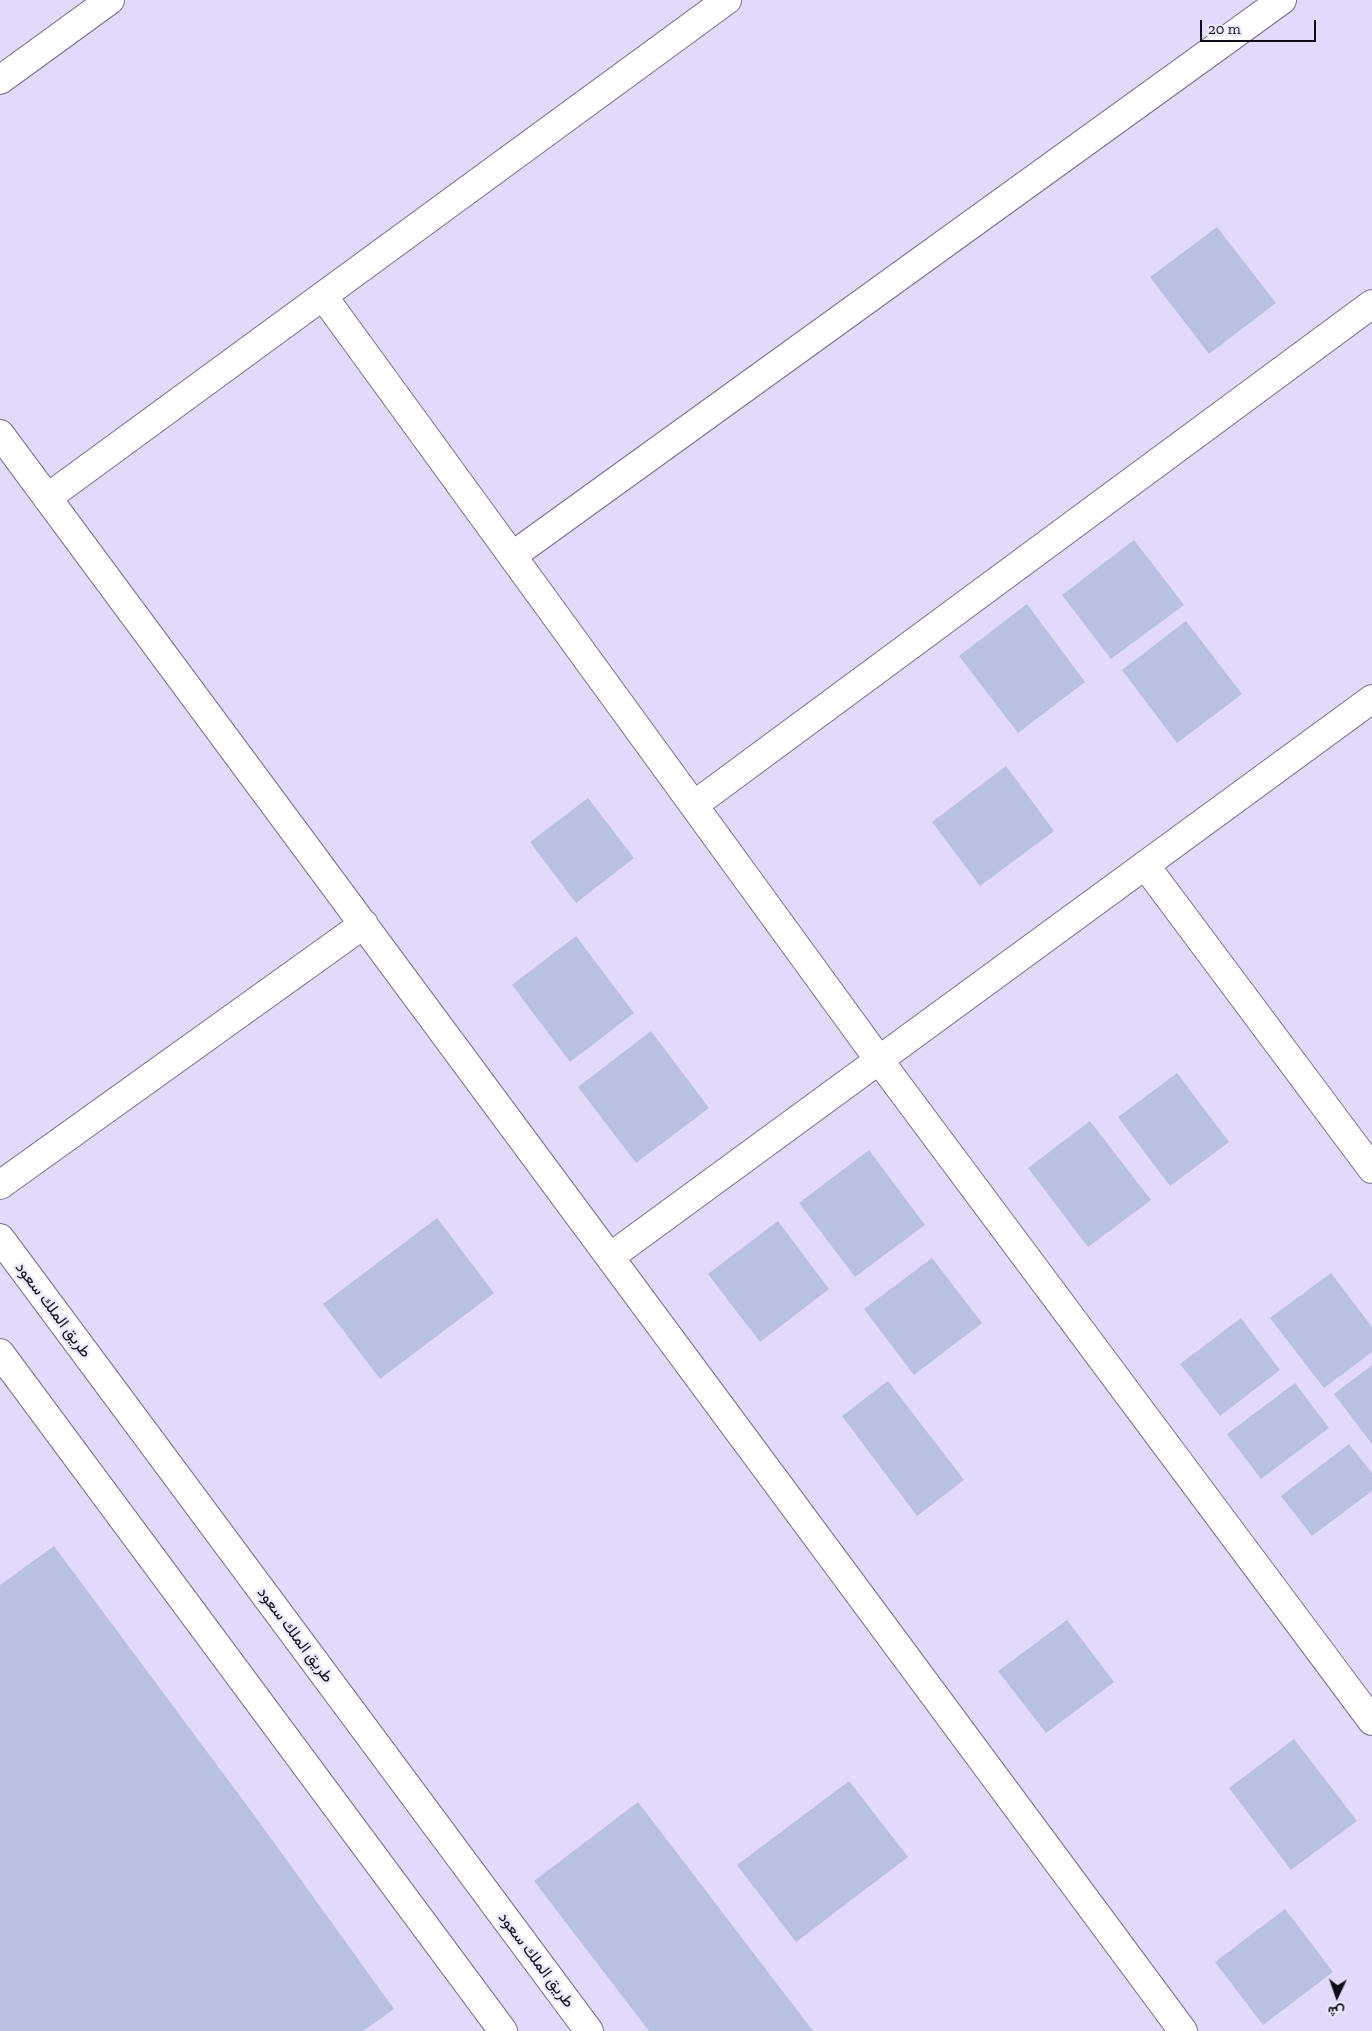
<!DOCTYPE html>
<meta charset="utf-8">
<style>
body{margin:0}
#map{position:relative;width:1372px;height:2031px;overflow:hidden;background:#e3d9fb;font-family:"Zilla Slab",Vazirmatn,serif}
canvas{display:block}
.north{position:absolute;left:1312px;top:1971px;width:50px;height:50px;-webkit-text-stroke:4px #eee8fd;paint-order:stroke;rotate:183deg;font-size:14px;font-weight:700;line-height:20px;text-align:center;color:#100c17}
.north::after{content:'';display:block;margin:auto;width:18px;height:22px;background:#100c17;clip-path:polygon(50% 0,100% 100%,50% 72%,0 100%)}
.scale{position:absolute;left:1200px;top:20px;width:116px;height:22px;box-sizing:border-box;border:2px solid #100c17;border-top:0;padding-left:6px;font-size:15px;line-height:18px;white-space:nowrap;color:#100c17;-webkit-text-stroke:4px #eee8fd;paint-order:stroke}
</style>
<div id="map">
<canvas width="1372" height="2031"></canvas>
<div class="north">ش</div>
<div class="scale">20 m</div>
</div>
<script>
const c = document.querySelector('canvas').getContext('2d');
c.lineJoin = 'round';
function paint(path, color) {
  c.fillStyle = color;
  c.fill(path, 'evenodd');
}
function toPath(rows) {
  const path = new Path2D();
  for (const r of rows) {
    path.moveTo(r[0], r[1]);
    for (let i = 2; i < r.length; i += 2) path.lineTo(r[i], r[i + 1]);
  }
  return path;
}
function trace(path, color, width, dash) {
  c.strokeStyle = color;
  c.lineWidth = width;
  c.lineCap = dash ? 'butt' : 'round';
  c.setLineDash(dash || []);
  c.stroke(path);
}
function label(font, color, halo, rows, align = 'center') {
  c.font = font + ' "Zilla Slab",Vazirmatn,serif';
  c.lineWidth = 5;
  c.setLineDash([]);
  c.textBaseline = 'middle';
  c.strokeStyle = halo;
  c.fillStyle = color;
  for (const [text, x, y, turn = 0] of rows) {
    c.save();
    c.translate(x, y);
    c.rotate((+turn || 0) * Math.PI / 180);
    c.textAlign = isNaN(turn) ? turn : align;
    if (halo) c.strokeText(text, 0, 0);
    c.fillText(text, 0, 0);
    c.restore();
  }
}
paint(toPath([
 [1217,227,1276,303,1209,354,1150,277],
 [1134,540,1184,605,1111,659,1062,595],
 [1027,604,1085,682,1018,733,959,656],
 [1186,621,1242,694,1177,743,1122,670],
 [1006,766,1054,831,980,886,932,822],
 [588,798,634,858,576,903,530,842],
 [576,936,634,1013,570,1062,512,985],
 [651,1031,709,1108,636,1163,578,1087],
 [1177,1073,1229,1142,1170,1186,1118,1117],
 [1090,1121,1151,1200,1088,1247,1028,1168],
 [869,1150,925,1225,855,1277,799,1203],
 [437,1218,494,1293,380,1379,323,1304],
 [778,1221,829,1289,760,1342,708,1274],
 [932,1258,982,1323,914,1375,864,1309],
 [1331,1273,1372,1327,1372,1352,1324,1388,1270,1318],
 [1241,1318,1280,1370,1220,1416,1180,1364],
 [1372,1365,1372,1444,1334,1394],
 [888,1381,964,1480,917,1516,842,1416],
 [1295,1383,1329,1428,1261,1479,1227,1434],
 [1349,1444,1372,1473,1372,1491,1312,1536,1281,1496],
 [54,1546,257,1819,394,2009,363,2031,0,2031,0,1585],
 [1067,1620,1114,1682,1046,1733,998,1671],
 [1294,1739,1357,1821,1291,1870,1229,1788],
 [849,1781,908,1857,796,1942,737,1865],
 [638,1802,813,2031,649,2031,534,1881],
 [1285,1909,1333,1972,1263,2025,1215,1962]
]), '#b8c1e2');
const minor = toPath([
 [0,80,110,0],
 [323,296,879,1060,1372,1721],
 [0,434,1183,2031],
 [47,498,727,0],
 [512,556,1282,0],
 [694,805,1372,304],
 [1145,865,1372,1169],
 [0,1185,364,924],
 [610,1257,1372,699]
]);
const tertiary = toPath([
 [0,1238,589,2031],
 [0,1353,503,2031]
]);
trace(minor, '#786e8d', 30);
trace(tertiary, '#786e8d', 30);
trace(minor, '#fff', 28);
trace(tertiary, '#fff', 28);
label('16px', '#100c17', '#eee8fd', [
 ["طريق الملك سعود",53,1310,53],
 ["طريق الملك سعود",295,1635,53],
 ["طريق الملك سعود",536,1960,53]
]);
</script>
